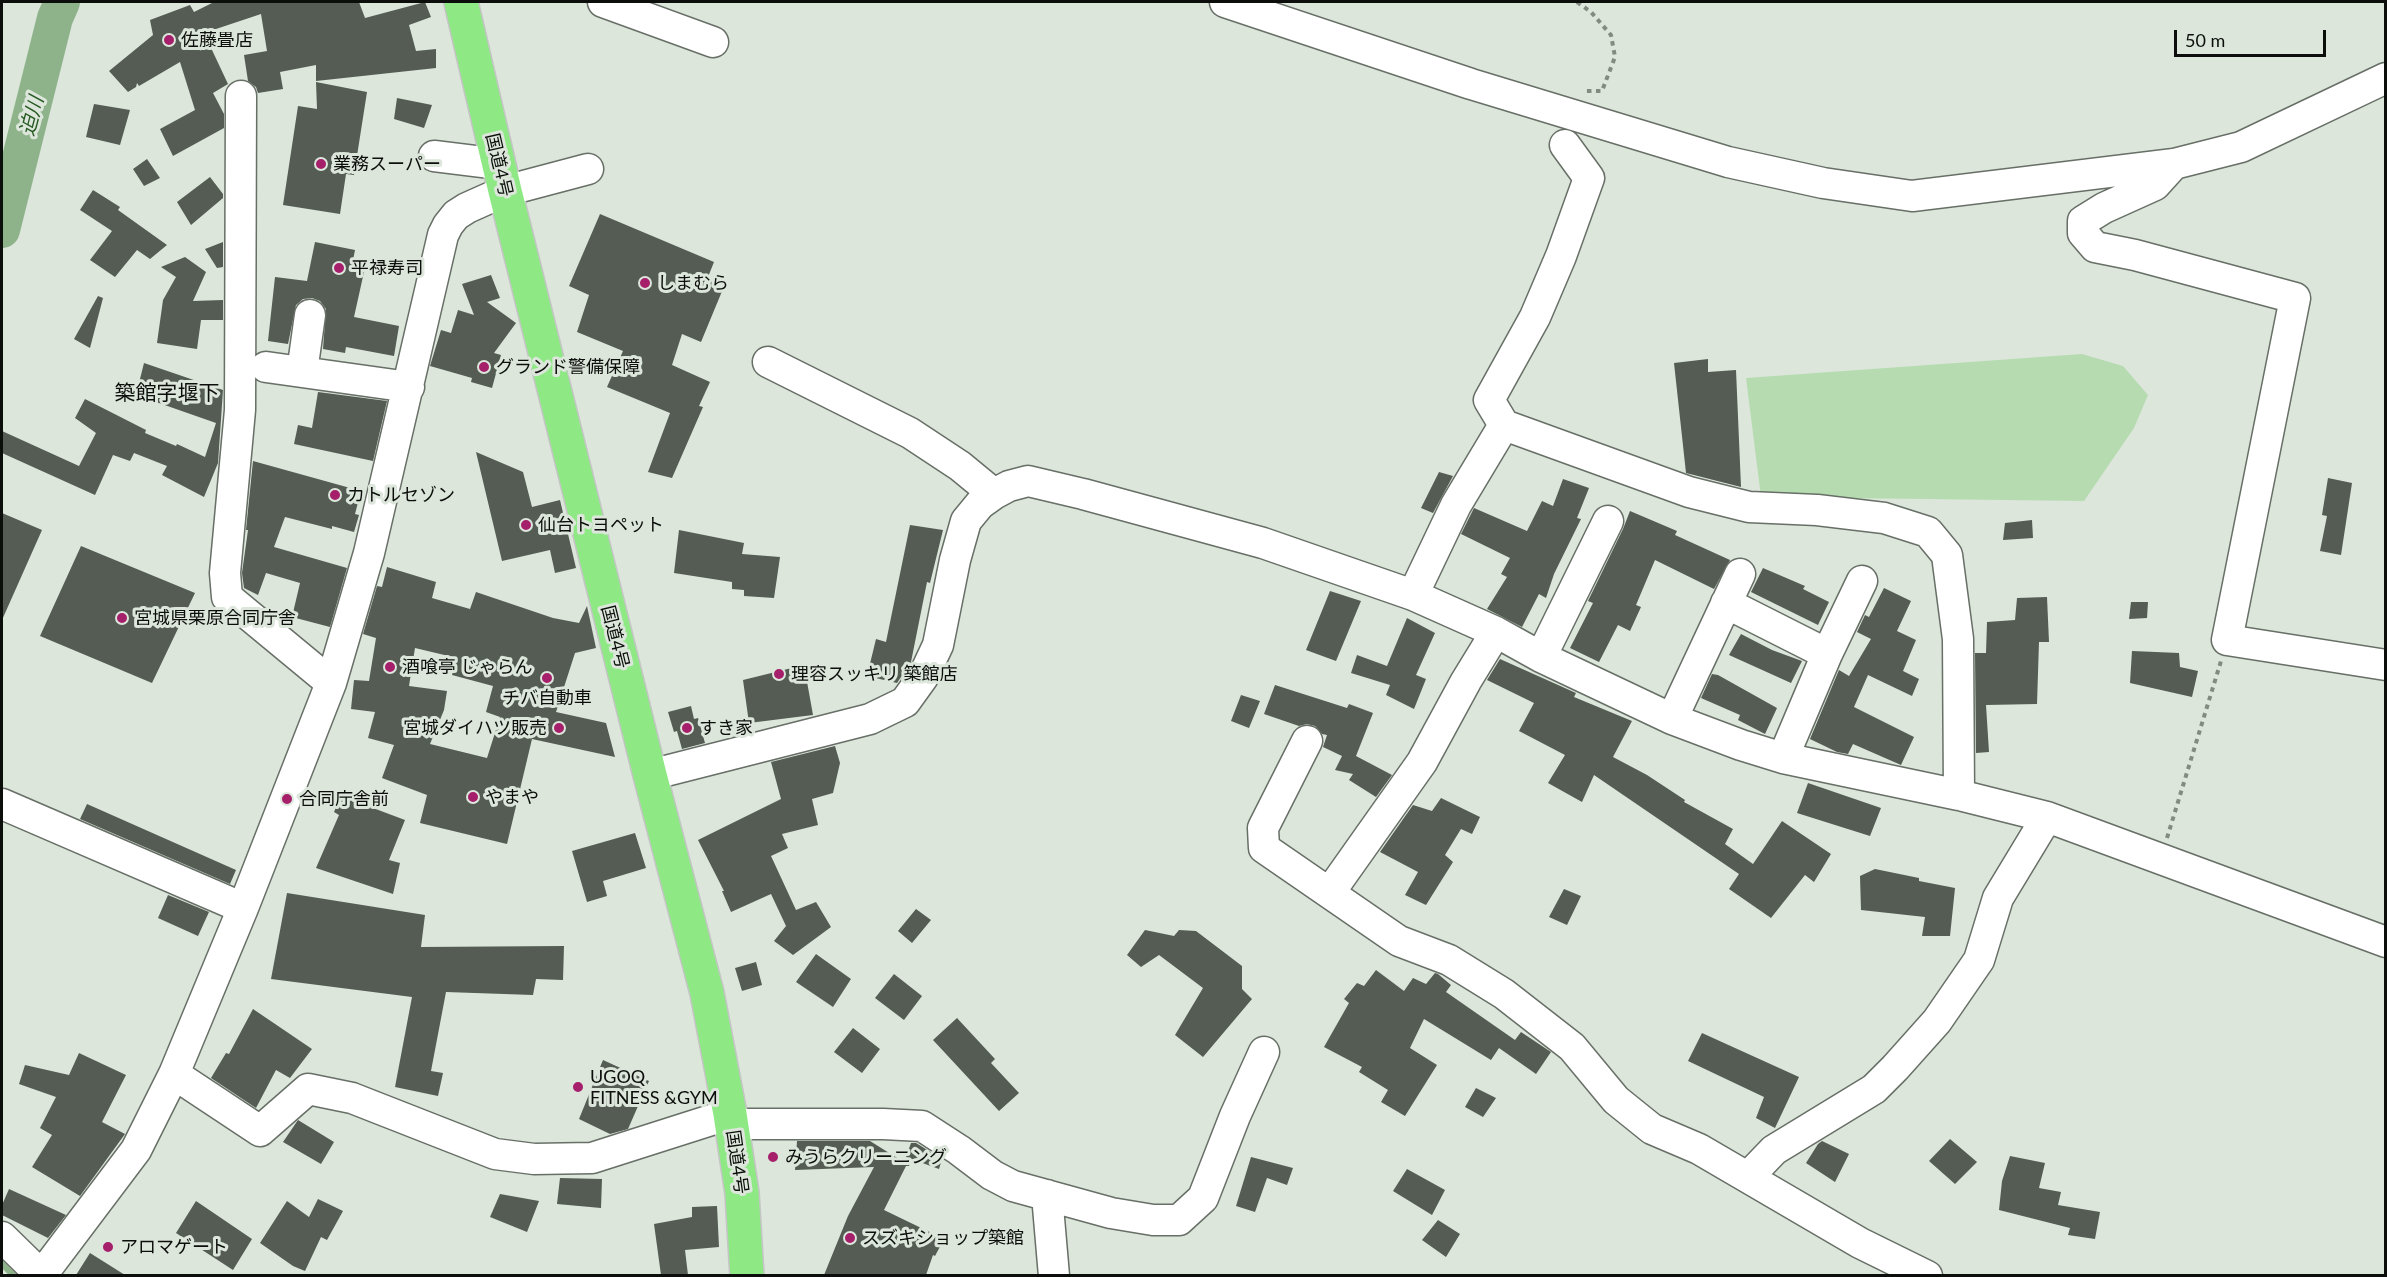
<!DOCTYPE html>
<meta charset="utf-8">
<style>
body{margin:0}
#map{position:relative;width:2387px;height:1277px;overflow:hidden;background:#dce6db;font-family:Lato,sans-serif}
canvas{display:block}
.frame{position:absolute;inset:0;border:3px solid #0b0e0a;pointer-events:none}
.scale{position:absolute;left:2174px;top:30px;width:152px;height:27px;box-sizing:border-box;border:3px solid #0b0e0a;border-top:0;padding-left:8px;font-size:18px;line-height:21px;white-space:nowrap;color:#0b0e0a;-webkit-text-stroke:4px #dce6db;paint-order:stroke}
</style>
<div id="map">
<canvas width="2387" height="1277"></canvas>
<div class="frame"></div>
<div class="scale">50 m</div>
</div>
<script>
const c = document.querySelector('canvas').getContext('2d');
c.lineJoin = 'round';
function paint(path, color) {
  c.fillStyle = color;
  c.fill(path, 'evenodd');
}
function toPath(rows) {
  const path = new Path2D();
  for (const r of rows) {
    path.moveTo(r[0], r[1]);
    for (let i = 2; i < r.length; i += 2) path.lineTo(r[i], r[i + 1]);
  }
  return path;
}
function trace(path, color, width, dash) {
  c.strokeStyle = color;
  c.lineWidth = width;
  c.lineCap = dash ? 'butt' : 'round';
  c.setLineDash(dash || []);
  c.stroke(path);
}
function label(font, color, halo, rows, align = 'center') {
  c.font = font + ' Lato,"Noto Sans JP",sans-serif';
  c.lineWidth = 6;
  c.setLineDash([]);
  c.textBaseline = 'middle';
  c.strokeStyle = halo;
  c.fillStyle = color;
  for (const [text, x, y, turn = 0] of rows) {
    c.save();
    c.translate(x, y);
    c.rotate((+turn || 0) * Math.PI / 180);
    c.textAlign = isNaN(turn) ? turn : align;
    if (halo) c.strokeText(text, 0, 0);
    c.fillText(text, 0, 0);
    c.restore();
  }
}
paint(toPath([
 [2082,354,2123,366,2148,395,2134,428,2084,501,1761,497,1746,378]
]), '#b6dbb1');
trace(toPath([
 [2,1264,14,1276]
]), '#8eb38a', 6);
trace(toPath([
 [2,230,55,18,62,2]
]), '#8eb38a', 36);
paint(toPath([
 [214,2,359,2,365,18,425,2,431,17,409,25,416,51,436,49,436,68,316,81,316,65,280,72,283,89,258,93,256,87,248,81,244,55,267,51,261,14,204,33,228,84,213,93,224,114,224,128,173,156,160,129,195,110,180,62,139,86,137,83,136,87,128,92,109,71,153,35,150,20,190,5,194,12],
 [316,82,367,92,354,175,346,174,340,214,283,205,298,106,317,109],
 [397,98,432,105,424,128,394,119],
 [94,104,130,110,120,145,86,137],
 [147,159,160,178,144,186,133,169],
 [210,177,223,194,223,198,191,225,177,202],
 [93,190,120,207,118,210,167,245,150,259,137,250,115,277,90,260,112,231,80,210],
 [600,214,714,262,708,277,725,284,701,342,682,334,672,365,710,382,699,406,703,407,672,478,648,472,670,413,607,387,623,351,577,332,589,295,569,286],
 [223,242,223,267,217,268,205,249],
 [315,242,355,250,353,260,366,263,354,317,399,326,394,356,346,347,345,353,323,349,326,309,320,301,312,298,303,299,296,305,288,344,268,341,275,277,307,281],
 [185,257,206,272,193,301,223,300,223,320,201,320,197,349,157,343,163,300,176,277,161,267],
 [491,275,500,298,487,302,516,323,494,353,501,355,492,388,471,382,472,378,430,366,441,330,451,333,458,310,474,315,462,284],
 [98,296,103,298,90,348,74,339],
 [1708,359,1708,372,1736,370,1741,487,1686,473,1674,363],
 [144,363,223,390,218,463,204,497,162,475,167,466,134,453,130,461,113,455,95,495,2,453,2,431,79,466,96,433,75,418,85,399,146,430,145,433,176,446,177,444,205,457,216,423,136,395],
 [318,392,387,401,373,461,294,444,298,425,312,428],
 [476,452,523,472,532,507,560,500,576,568,555,573,550,550,502,561],
 [253,461,361,491,355,514,359,515,354,532,332,526,332,529,285,517,274,547,347,568,330,627,292,617,300,583,266,573,258,595,244,588,242,573,248,530,246,530],
 [1439,472,1453,476,1433,513,1421,508],
 [2328,478,2352,483,2341,555,2320,551,2327,516,2322,515],
 [1563,479,1589,488,1577,518,1581,519,1554,574,1546,598,1539,594,1522,627,1487,609,1507,577,1501,574,1510,558,1461,534,1474,508,1527,531,1542,501,1553,506],
 [1630,511,1677,531,1675,535,1730,560,1714,589,1655,560,1636,605,1641,607,1630,631,1618,625,1599,662,1570,648,1593,603,1588,601,1623,529],
 [2,513,42,530,2,620],
 [2032,520,2033,538,2003,540,2005,523],
 [910,525,943,530,930,583,927,582,911,662,897,683,867,676,876,639,886,642],
 [679,530,744,543,742,554,780,557,774,598,744,596,744,590,732,589,732,582,674,573],
 [81,546,195,593,152,683,40,636],
 [387,567,436,582,432,598,470,609,476,592,553,618,579,623,587,606,596,648,575,653,556,712,606,723,615,757,532,739,507,844,420,823,427,795,382,778,394,745,368,738,375,712,351,709,354,680,369,681,376,638,363,634,377,586,382,587],
 [415,648,457,658,452,675,493,686,486,712,500,717,487,758,430,744,444,710,447,691,409,686],
 [1763,568,1805,586,1803,589,1829,602,1818,625,1751,592],
 [1884,588,1911,601,1897,631,1916,640,1903,671,1919,679,1912,696,1868,675,1854,707,1914,737,1901,765,1853,744,1848,754,1837,752,1810,739,1839,670,1849,676,1871,639,1857,632,1865,615,1869,617],
 [1330,591,1361,601,1336,661,1306,650],
 [2047,597,2049,642,2039,642,2037,704,1986,705,1989,752,1976,753,1975,653,1986,653,1987,622,2015,620,2017,598],
 [2131,602,2148,602,2147,618,2129,619],
 [1407,618,1435,633,1416,675,1426,679,1414,709,1386,695,1390,685,1351,673,1357,655,1387,666],
 [1741,634,1772,650,1802,661,1791,683,1729,655],
 [2132,651,2179,653,2180,667,2198,671,2192,697,2130,683],
 [1500,659,1576,693,1574,697,1632,721,1613,757,1647,775,1685,800,1684,802,1733,829,1725,844,1753,864,1782,821,1831,854,1814,882,1805,875,1771,918,1729,889,1739,874,1594,775,1582,802,1548,783,1565,755,1519,731,1534,703,1487,680],
 [804,665,813,715,749,723,743,680],
 [1712,674,1718,675,1777,708,1765,734,1738,720,1740,715,1701,698],
 [1275,685,1347,708,1349,704,1373,713,1356,756,1392,775,1376,797,1349,780,1353,774,1335,770,1342,756,1323,747,1327,735,1322,734,1315,726,1307,724,1299,726,1264,714],
 [1241,695,1260,701,1249,728,1231,721],
 [691,706,694,719,698,718,705,743,682,749,677,731,674,732,668,712],
 [835,746,840,763,833,793,812,799,818,825,782,834,788,848,771,856,796,910,816,902,831,927,793,955,774,941,786,926,771,894,731,912,722,891,724,891,698,840,781,799,771,762],
 [1808,783,1881,808,1870,836,1797,813],
 [341,796,405,820,389,860,400,863,393,894,316,868,339,815,334,812],
 [1441,798,1480,817,1472,834,1461,829,1445,855,1453,862,1426,905,1405,895,1418,872,1380,852,1413,805,1432,811],
 [87,804,236,870,230,884,80,819],
 [635,833,646,868,603,881,607,896,587,902,572,851],
 [1875,869,1919,878,1919,881,1955,888,1950,936,1922,936,1925,917,1861,910,1860,876],
 [1564,889,1581,896,1567,925,1549,917],
 [287,893,425,915,421,947,564,946,563,980,536,979,533,995,446,992,431,1071,443,1073,438,1096,395,1087,412,997,271,979],
 [168,895,209,912,198,936,158,918],
 [916,909,931,920,912,943,898,931],
 [1145,930,1174,936,1179,930,1196,931,1242,966,1242,989,1252,999,1203,1057,1175,1035,1203,988,1159,955,1141,967,1127,955],
 [816,954,851,979,833,1007,796,982],
 [756,962,762,985,742,991,735,968],
 [1376,970,1404,991,1413,978,1426,984,1435,973,1438,974,1451,985,1446,992,1515,1040,1521,1032,1551,1052,1536,1074,1499,1048,1491,1060,1424,1019,1410,1048,1437,1065,1405,1116,1381,1102,1388,1090,1359,1072,1362,1067,1324,1047,1349,1003,1344,999,1357,983,1364,986],
 [894,974,922,996,904,1020,875,998],
 [253,1009,312,1049,290,1078,276,1070,256,1108,211,1078,226,1053,229,1054],
 [957,1018,995,1059,991,1063,1019,1093,999,1111,933,1040],
 [853,1028,880,1049,862,1073,834,1052],
 [1702,1033,1799,1077,1775,1128,1756,1118,1764,1097,1688,1061],
 [79,1053,126,1075,102,1122,125,1134,80,1196,32,1167,52,1135,40,1128,56,1097,19,1084,25,1065,69,1075],
 [603,1060,649,1081,628,1129,610,1134,579,1119],
 [1476,1088,1496,1098,1483,1117,1465,1107],
 [298,1120,334,1142,321,1164,283,1142],
 [1950,1139,1977,1162,1955,1184,1929,1161],
 [797,1141,870,1141,910,1166,906,1166,884,1210,944,1239,935,1256,933,1255,926,1275,824,1275,848,1216,874,1167,795,1170],
 [1822,1141,1849,1154,1835,1182,1806,1163,1818,1144],
 [911,1143,916,1143,942,1159,939,1169,906,1157],
 [2010,1156,2045,1163,2039,1188,2061,1192,2058,1205,2100,1212,2095,1239,2068,1235,2070,1228,1999,1210,2002,1181],
 [1251,1157,1293,1168,1287,1185,1267,1178,1255,1212,1236,1206],
 [1407,1169,1445,1190,1432,1215,1393,1191],
 [560,1178,602,1179,601,1208,557,1204],
 [9,1189,66,1215,48,1238,2,1215,2,1205],
 [500,1194,539,1201,527,1232,490,1217],
 [318,1199,343,1211,327,1240,321,1237,305,1271,293,1266,260,1243,287,1201,309,1217],
 [196,1201,252,1239,233,1270,176,1233],
 [717,1206,719,1247,685,1250,688,1275,661,1275,654,1224,692,1217,692,1207],
 [1438,1220,1460,1234,1446,1257,1422,1240],
 [90,1253,125,1275,76,1275]
]), '#545c53');
const minor = toPath([
 [603,2,713,42],
 [1225,2,1471,84,1728,162,1823,183,1912,196,2174,164,2241,147,2386,78],
 [241,96,240,410,225,573,227,597,331,683],
 [1565,145,1589,178,1561,256,1535,317,1489,400,1504,425,1689,492,1749,507,1817,510,1884,518,1928,532,1947,555,1958,639,1959,795],
 [434,156,499,164],
 [2174,164,2155,185,2104,208,2083,221,2083,233,2095,247,2135,255,2295,298,2227,640,2386,665],
 [768,362,910,433,960,466,994,494],
 [266,367,409,387],
 [302,372,310,315],
 [1413,595,1456,505,1504,425],
 [1726,603,1827,654],
 [1541,657,1608,521],
 [1672,719,1740,574],
 [1307,741,1263,828,1264,848,1399,941,1449,960,1504,994,1572,1047,1616,1100,1652,1129,1699,1149,1860,1243,1927,1276],
 [1783,758,1827,654,1862,581],
 [650,775,870,719,905,702,923,677,938,645,955,560,966,521,980,504,994,494,1009,486,1028,481,1083,494,1263,543,1413,595,1496,632,1541,657,1672,719,1741,745,1783,758,1959,795,2047,817,2386,942],
 [2,804,243,908],
 [1330,892,1422,762,1466,681,1496,632],
 [174,1074,260,1131,308,1089,352,1098,495,1154,534,1159,592,1158,730,1114],
 [731,1124,883,1124,922,1126,959,1150,992,1175,1013,1186,1111,1213,1153,1220,1179,1220,1203,1198,1235,1116,1264,1052],
 [1748,1177,1774,1150,1874,1089,1895,1068,1937,1021,1979,960,1998,898,2047,817],
 [1047,1195,1054,1276],
 [2,1237,42,1276],
 [41,1276,136,1150,174,1074,243,908,331,683,369,553,443,235,448,225,456,215,467,208,505,191,588,169]
]);
const highway = toPath([
 [461,2,505,191,650,775,707,993,730,1114,742,1193,747,1276]
]);
trace(minor, '#676f66', 33);
trace(highway, '#c4c5c4', 36);
trace(toPath([
 [1577,2,1591,12,1611,35,1615,57,1602,91,1585,91],
 [2167,838,2221,661]
]), '#838a82', 4, [4.5, 4.5]);
trace(minor, '#fff', 30);
trace(highway, '#8ee985', 33);
for (const [x, y, r, color] of [
 [169,40,6,"#a51f6a"],
 [321,164,6,"#a51f6a"],
 [339,268,6,"#a51f6a"],
 [645,283,6,"#a51f6a"],
 [484,367,6,"#a51f6a"],
 [335,495,6,"#a51f6a"],
 [526,525,6,"#a51f6a"],
 [122,618,6,"#a51f6a"],
 [390,667,6,"#a51f6a"],
 [779,674,6,"#a51f6a"],
 [547,678,6,"#a51f6a"],
 [559,728,6,"#a51f6a"],
 [687,728,6,"#a51f6a"],
 [473,797,6,"#a51f6a"],
 [287,799,6,"#a51f6a"],
 [578,1087,6,"#a51f6a"],
 [773,1157,6,"#a51f6a"],
 [850,1238,6,"#a51f6a"],
 [108,1247,6,"#a51f6a"]
]) {
  const dot = new Path2D();
  dot.arc(x, y, r, 0, 2 * Math.PI);
  c.fillStyle = color;
  c.fill(dot);
  trace(dot, '#dce6db', 2);
}
label('18px', '#0b0e0a', '#dce6db', [
 ["佐藤畳店",181,40],
 ["業務スーパー",333,164],
 ["平禄寿司",351,268],
 ["しまむら",657,283],
 ["グランド警備保障",496,367],
 ["カトルセゾン",347,495],
 ["仙台トヨペット",538,525],
 ["宮城県栗原合同庁舎",134,618],
 ["酒喰亭 じゃらん",402,667],
 ["理容スッキリ 築館店",791,674],
 ["チバ自動車",547,698,"center"],
 ["宮城ダイハツ販売",547,728,"right"],
 ["すき家",699,728],
 ["やまや",485,797],
 ["合同庁舎前",299,799],
 ["UGOQ",590,1077],
 ["FITNESS &GYM",590,1098],
 ["みうらクリーニング",785,1157],
 ["スズキショップ築館",862,1238],
 ["アロマゲート",120,1247]
], 'left');
label('18px', '#0b0e0a', '#dce6db', [
 ["国道4号",499,165,77],
 ["国道4号",615,637,76],
 ["国道4号",737,1162,82]
]);
label('italic 20px', '#275923', '#dce6db', [
 ["迫川",32,116,-75]
]);
label('21px', '#0b0e0a', '#dce6db', [
 ["築館字堰下",167,393]
]);
</script>
